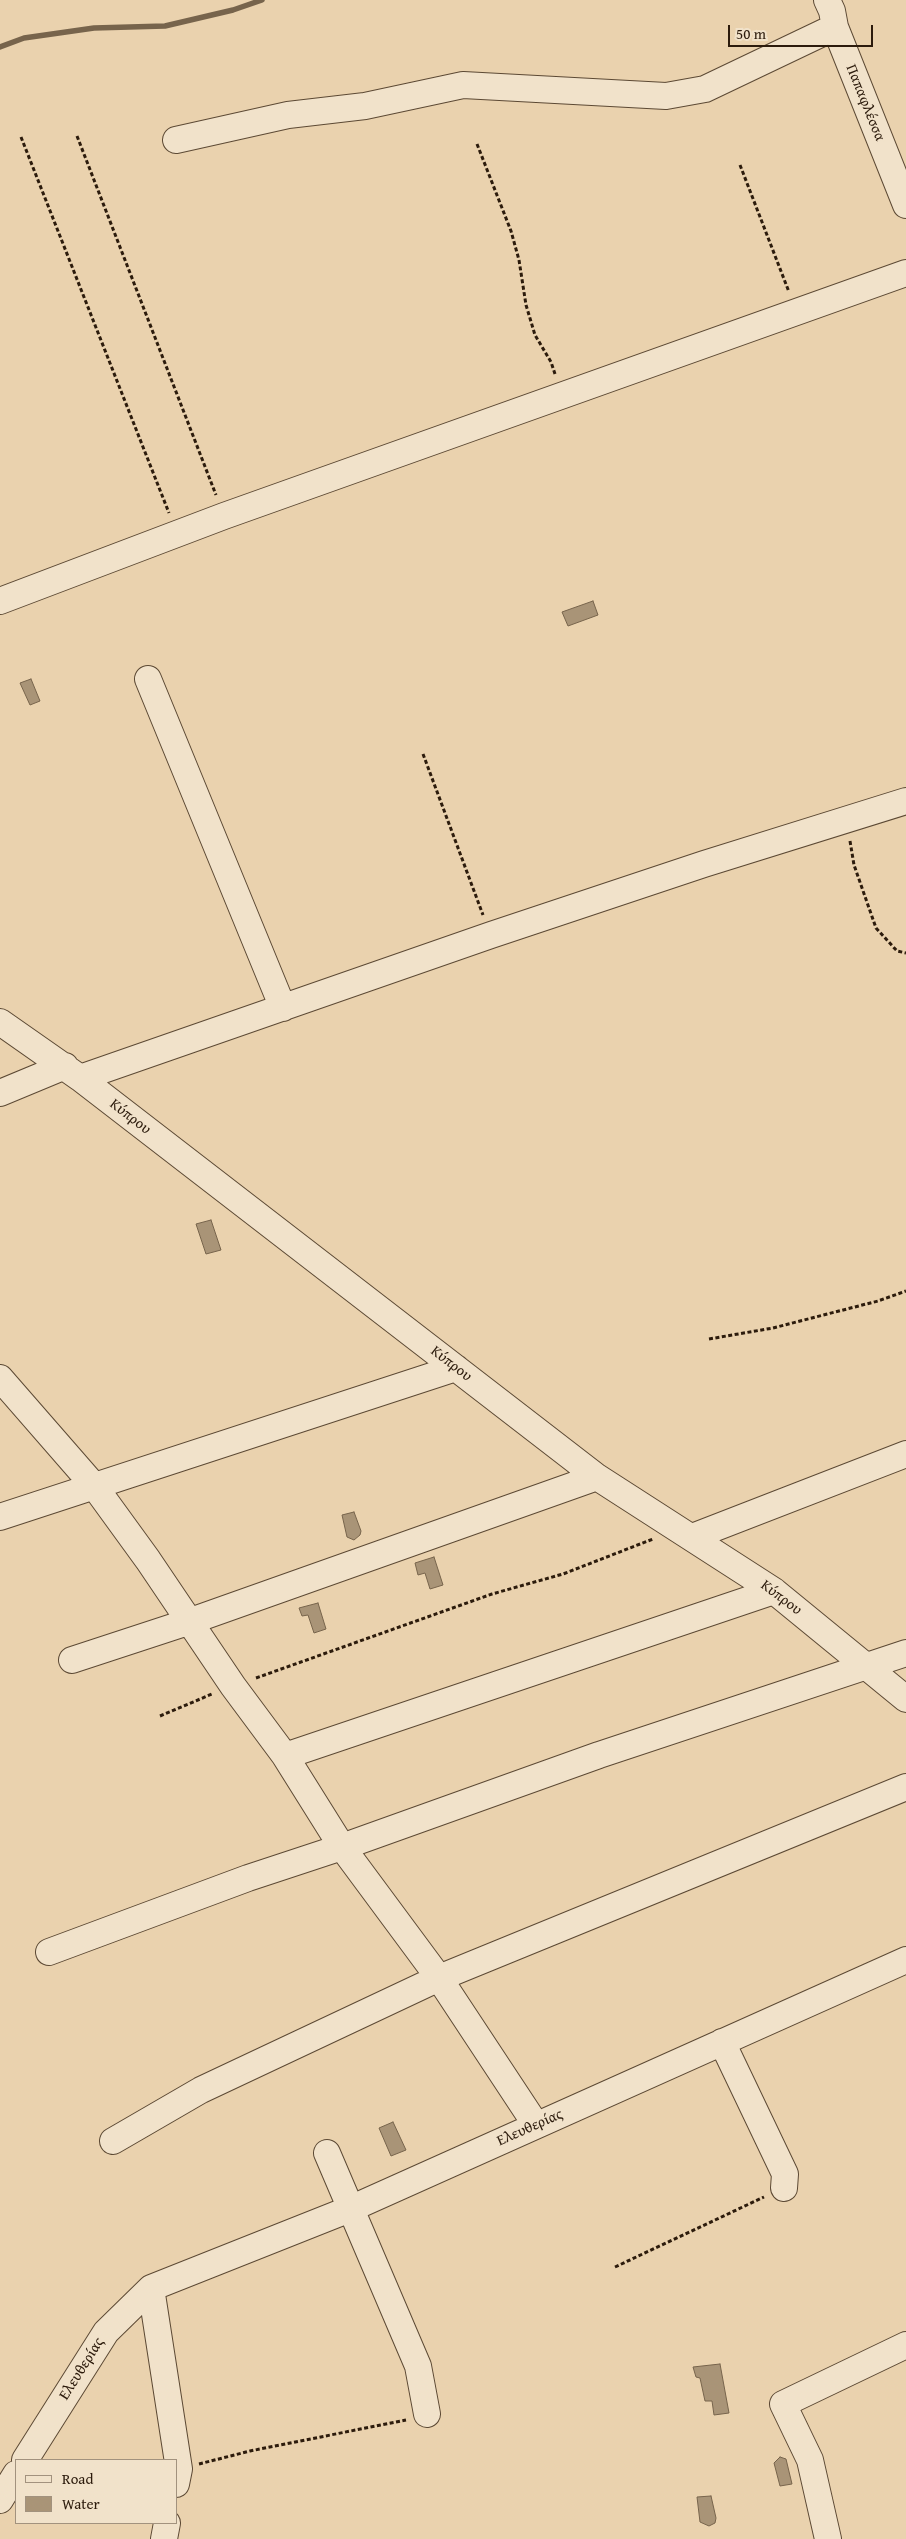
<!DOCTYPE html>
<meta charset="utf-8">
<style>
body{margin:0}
#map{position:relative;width:906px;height:2539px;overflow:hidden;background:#ead2ae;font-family:"Gentium Book Plus",serif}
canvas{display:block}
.legend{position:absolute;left:15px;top:2459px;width:162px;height:65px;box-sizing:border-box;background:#f1e2ca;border:1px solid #a2927e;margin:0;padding:6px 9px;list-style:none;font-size:15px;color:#2c1b0c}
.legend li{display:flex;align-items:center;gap:10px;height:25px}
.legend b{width:25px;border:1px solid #a2927e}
.scale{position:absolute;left:728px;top:25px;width:145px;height:22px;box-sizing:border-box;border:2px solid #2c1b0c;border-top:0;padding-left:6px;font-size:15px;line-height:18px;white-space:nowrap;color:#2c1b0c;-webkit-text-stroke:4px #f1e2ca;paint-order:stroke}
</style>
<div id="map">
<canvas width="906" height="2539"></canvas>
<ul class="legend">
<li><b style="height:6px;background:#f1e2ca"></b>Road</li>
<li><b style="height:14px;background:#a99477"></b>Water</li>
</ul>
<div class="scale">50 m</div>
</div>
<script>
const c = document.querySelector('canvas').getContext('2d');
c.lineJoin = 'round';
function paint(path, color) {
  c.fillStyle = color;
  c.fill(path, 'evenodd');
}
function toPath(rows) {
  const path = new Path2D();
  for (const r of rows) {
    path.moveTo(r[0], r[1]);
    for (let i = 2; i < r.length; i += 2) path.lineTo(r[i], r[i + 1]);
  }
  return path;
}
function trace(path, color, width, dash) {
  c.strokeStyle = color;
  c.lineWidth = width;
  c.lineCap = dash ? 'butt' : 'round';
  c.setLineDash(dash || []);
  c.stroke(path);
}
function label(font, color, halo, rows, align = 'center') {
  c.font = font + ' "Gentium Book Plus",serif';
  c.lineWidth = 4.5;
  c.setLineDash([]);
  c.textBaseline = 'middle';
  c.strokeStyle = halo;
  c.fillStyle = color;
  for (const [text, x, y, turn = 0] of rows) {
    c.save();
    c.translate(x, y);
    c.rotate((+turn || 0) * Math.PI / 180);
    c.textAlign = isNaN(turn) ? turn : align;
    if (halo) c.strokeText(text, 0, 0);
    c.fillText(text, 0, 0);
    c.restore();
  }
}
const water = toPath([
 [593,601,598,615,568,626,562,612,593,601],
 [31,679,40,701,30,705,20,683,31,679],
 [211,1220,221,1250,206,1254,196,1224,211,1220],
 [354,1512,361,1531,360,1535,354,1540,347,1537,342,1515,354,1512],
 [434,1557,443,1585,430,1589,425,1573,418,1575,415,1563,434,1557],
 [318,1603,326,1629,314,1633,308,1615,302,1616,299,1608,318,1603],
 [393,2122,406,2150,391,2156,379,2128,393,2122],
 [720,2364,729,2413,714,2415,712,2401,705,2401,700,2378,696,2377,693,2367,720,2364],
 [780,2457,786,2459,792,2484,780,2486,774,2463,780,2457],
 [711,2496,716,2518,715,2523,709,2526,700,2522,697,2497,711,2496]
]);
paint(water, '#a99477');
trace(water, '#77644c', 1);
trace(toPath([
 [0,47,24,38,94,28,165,26,233,10,262,0]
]), '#77644c', 5.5);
const minor = toPath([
 [827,0,832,11,835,27,906,205],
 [176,140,288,115,365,106,463,85,666,96,705,89,835,27],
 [0,601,224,516,906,273],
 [148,679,283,1008],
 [0,1022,80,1078,597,1477,774,1591,906,1699],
 [80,1078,491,935,704,864,906,801],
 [0,1093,65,1066],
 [0,1378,95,1487,148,1560,233,1686,285,1756,342,1847,439,1978,536,2125],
 [0,1517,456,1368],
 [692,1537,906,1454],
 [72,1660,191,1621,597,1477],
 [285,1756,774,1591],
 [49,1952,248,1878,342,1847,599,1755,906,1653],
 [722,2042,785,2174,784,2188],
 [113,2141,201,2090,439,1978,906,1787],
 [327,2153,418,2366,427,2414],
 [151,2288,179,2469,176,2484],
 [25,2460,106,2332,151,2288,350,2209,906,1960],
 [0,2500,16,2474],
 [164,2539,167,2523],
 [828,2539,810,2460,783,2404,906,2345]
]);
trace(minor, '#5c4934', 28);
trace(toPath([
 [77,136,216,495],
 [21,137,169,513],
 [477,144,511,231,519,260,526,305,535,335,551,362,555,374],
 [740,165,789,292],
 [423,754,483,915],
 [850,841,854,865,876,928,897,951,906,953],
 [709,1339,773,1328,878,1301,906,1291],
 [256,1678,492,1594,563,1574,653,1539],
 [160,1716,212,1694],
 [615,2267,764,2197],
 [199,2464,250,2451,406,2420]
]), '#2c1b0c', 3, [4, 2.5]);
trace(minor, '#f1e2ca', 26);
label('15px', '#2c1b0c', '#f1e2ca', [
 ["Παπαφλέσσα",865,103,68],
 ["Κύπρου",130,1117,38],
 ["Κύπρου",451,1364,38],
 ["Κύπρου",781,1598,37],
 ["Ελευθερίας",530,2128,-24],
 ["Ελευθερίας",82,2369,-58]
]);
</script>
